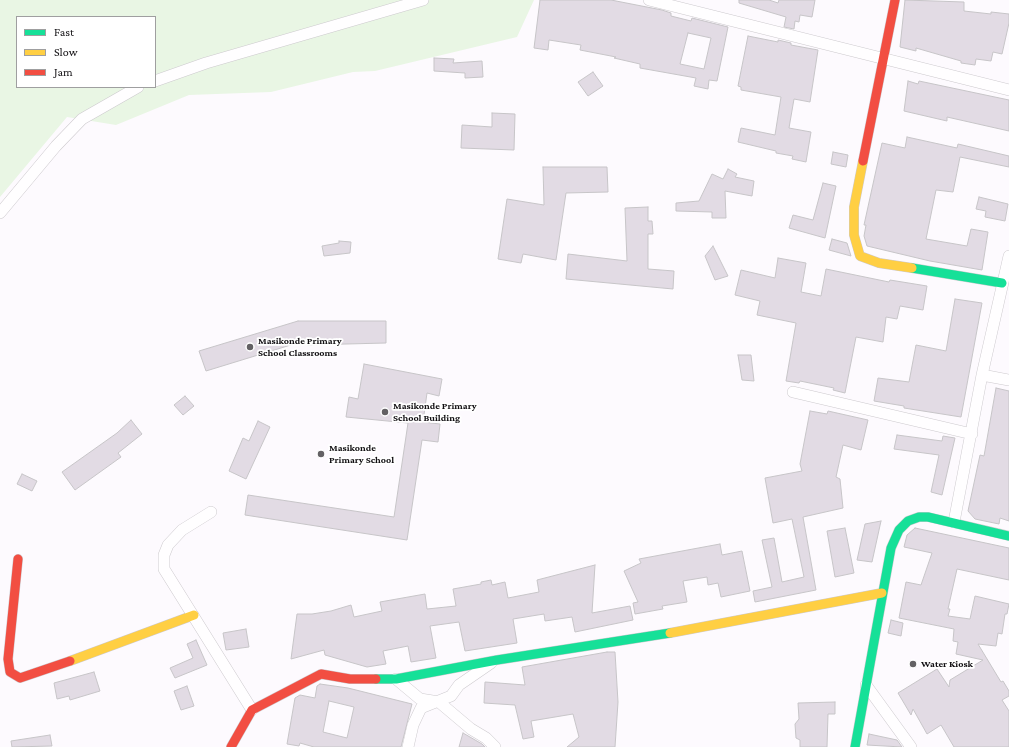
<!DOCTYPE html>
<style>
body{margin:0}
#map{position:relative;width:1009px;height:747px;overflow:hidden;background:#fdfafe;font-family:"Crimson Pro",serif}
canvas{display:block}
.legend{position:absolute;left:16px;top:16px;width:140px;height:72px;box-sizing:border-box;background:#fff;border:1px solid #9f9fa0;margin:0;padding:5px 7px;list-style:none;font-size:12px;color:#100e11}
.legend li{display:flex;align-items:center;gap:8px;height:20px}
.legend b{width:20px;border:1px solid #9f9fa0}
</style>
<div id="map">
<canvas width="1009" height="747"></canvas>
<ul class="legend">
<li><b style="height:5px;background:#16e098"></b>Fast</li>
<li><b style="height:5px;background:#ffcf43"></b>Slow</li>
<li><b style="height:5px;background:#f24e42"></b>Jam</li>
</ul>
</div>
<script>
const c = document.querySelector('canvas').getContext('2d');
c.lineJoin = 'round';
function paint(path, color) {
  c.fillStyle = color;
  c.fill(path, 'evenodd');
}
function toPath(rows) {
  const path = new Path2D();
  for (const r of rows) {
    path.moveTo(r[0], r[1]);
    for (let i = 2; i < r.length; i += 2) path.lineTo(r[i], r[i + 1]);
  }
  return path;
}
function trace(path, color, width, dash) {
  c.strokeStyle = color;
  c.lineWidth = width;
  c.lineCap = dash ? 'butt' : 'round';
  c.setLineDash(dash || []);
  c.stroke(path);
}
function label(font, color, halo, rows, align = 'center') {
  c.font = font + ' "Crimson Pro",serif';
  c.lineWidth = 3.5;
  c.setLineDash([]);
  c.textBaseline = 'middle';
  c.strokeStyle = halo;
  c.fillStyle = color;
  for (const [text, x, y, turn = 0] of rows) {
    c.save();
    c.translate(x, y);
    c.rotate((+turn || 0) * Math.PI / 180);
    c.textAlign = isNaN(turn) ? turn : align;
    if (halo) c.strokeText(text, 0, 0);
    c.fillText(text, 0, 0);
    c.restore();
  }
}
paint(toPath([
 [0,0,534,0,517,37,375,71,353,72,271,92,189,95,116,125,67,117,0,197],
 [17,17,155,17,155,87,17,87]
]), '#e9f6e4');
const building = toPath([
 [540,0,611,0,662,10,671,13,671,16,691,21,692,18,728,27,717,81,709,80,708,89,694,86,696,78,640,68,640,64,614,58,616,57,580,50,581,45,549,40,548,50,534,48,540,0],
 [688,33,711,38,704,69,680,64,688,33],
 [739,0,769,0,778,3,779,0,815,0,812,17,800,15,799,22,795,21,794,29,784,27,786,17,739,3,739,0],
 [905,0,964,2,964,11,991,14,991,12,1009,14,1009,23,1002,54,993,52,991,61,976,59,975,65,961,63,961,61,916,48,916,51,900,47,905,0],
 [748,36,778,42,778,40,791,43,791,45,818,50,810,102,794,99,789,128,811,132,806,162,792,159,793,156,776,153,776,151,738,142,741,128,775,135,781,97,741,90,741,87,738,86,748,36],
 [434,58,454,59,453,63,482,61,483,77,465,78,465,73,434,71,434,58],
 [593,72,603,86,588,96,578,82,593,72],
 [908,81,918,84,919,81,1009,100,1009,131,947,117,947,121,904,111,908,81],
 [492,113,515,114,514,150,461,148,462,125,492,127,492,113],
 [907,137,957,148,958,144,1009,156,1009,167,960,157,953,192,936,190,926,239,967,246,971,229,988,232,982,270,930,261,867,246,864,236,866,225,864,225,882,143,905,148,907,137],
 [833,152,848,155,846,167,831,164,833,152],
 [543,167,607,167,608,192,566,193,556,260,523,254,521,263,498,259,507,199,544,205,543,167],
 [728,169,737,174,735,177,754,181,752,196,725,191,726,218,712,218,712,212,676,211,676,203,699,201,712,174,723,179,728,169],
 [823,183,836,186,825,238,789,228,793,215,813,220,823,183],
 [979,197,1008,204,1005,221,985,217,986,211,976,209,979,197],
 [648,207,648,221,652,221,653,234,648,234,648,269,674,271,673,289,566,279,568,254,627,261,625,208,648,207],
 [832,239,847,243,851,256,829,250,832,239],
 [339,241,351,242,350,253,324,256,322,246,339,243,339,241],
 [713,246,728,276,715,280,705,256,713,246],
 [778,258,806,263,801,292,821,296,826,269,889,282,890,280,927,286,923,310,900,306,897,319,886,317,883,342,856,337,845,393,833,390,834,388,800,381,799,383,786,381,796,323,757,315,760,301,735,295,741,270,775,278,778,258],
 [955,299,982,303,961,417,904,408,904,406,874,401,878,378,909,382,916,345,946,351,955,299],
 [298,321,386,321,386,343,307,345,307,340,206,371,199,351,298,321],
 [738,355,751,355,754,381,742,380,738,355],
 [364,364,442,379,439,396,427,393,423,422,440,424,438,442,422,440,407,540,245,515,248,495,394,517,408,423,346,417,349,397,358,399,364,364],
 [996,388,1009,391,1009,521,1000,518,999,524,975,519,968,511,980,455,984,456,996,388],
 [185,396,194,406,183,415,174,405,185,396],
 [810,411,827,414,828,411,868,420,861,450,843,445,836,477,840,479,843,508,803,517,816,590,755,602,753,591,772,587,762,540,774,538,782,582,804,577,792,519,773,523,765,478,802,471,800,464,810,411],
 [131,420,142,434,118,453,121,457,75,490,62,472,117,433,131,420],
 [258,421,270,427,246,479,229,471,243,438,249,441,258,421],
 [897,435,942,441,943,436,955,438,942,495,931,492,939,455,894,449,897,435],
 [22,474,37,481,32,491,17,484,22,474],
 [881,521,872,562,857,560,865,524,881,521],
 [845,528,854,573,835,577,827,531,845,528],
 [915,528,1009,548,1009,580,957,569,948,609,950,609,948,616,970,619,975,596,1009,604,1007,614,1005,614,1002,634,998,633,996,646,978,644,1001,682,1003,681,1009,691,1009,696,1002,700,1009,711,1009,747,954,747,941,725,927,734,913,709,911,715,898,693,937,669,949,687,950,680,983,660,956,654,958,642,953,641,954,629,899,618,906,582,921,585,932,553,904,547,907,535,915,528],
 [720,544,722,555,742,551,750,591,721,597,718,583,708,585,707,577,683,581,687,602,662,606,663,609,635,614,633,603,638,602,624,571,641,563,639,559,720,544],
 [595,565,592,613,630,606,633,620,575,632,572,617,545,621,544,614,513,619,517,643,465,651,459,622,430,626,436,658,411,662,408,646,383,651,386,664,367,667,325,655,324,650,291,659,297,614,312,614,331,611,351,605,354,617,382,611,380,602,425,594,427,609,456,606,453,589,481,584,481,582,491,580,492,585,505,582,508,598,539,592,537,580,595,565],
 [891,620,903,623,901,636,888,633,891,620],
 [246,629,249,647,226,650,223,633,246,629],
 [196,640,207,665,175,678,170,668,193,658,187,644,196,640],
 [607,652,615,652,618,702,615,747,567,747,579,737,573,714,531,721,534,737,523,739,515,705,484,703,485,682,525,685,522,667,607,652],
 [94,672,100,691,70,700,69,696,57,699,54,683,94,672],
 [320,684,348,688,412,704,401,747,314,747,300,743,299,746,287,744,295,698,300,695,315,698,317,686,320,684],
 [329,701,354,707,347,738,323,732,329,701],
 [187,686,194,706,181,710,174,691,187,686],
 [835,702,835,714,828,714,827,747,800,747,800,740,796,738,795,724,799,719,798,703,835,702],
 [463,733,482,744,485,747,459,747,463,733],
 [869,734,897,740,902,747,867,745,869,734],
 [50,735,52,746,12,747,11,741,50,735]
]);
paint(building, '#e2dbe4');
trace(building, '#c7c5c8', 1);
const street = toPath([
 [649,0,1009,90],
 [155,81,206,63,423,0],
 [0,213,56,146,82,119,138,87],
 [982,375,1009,380],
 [793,392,972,434],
 [211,512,182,530,168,545,164,555,164,569,252,710],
 [954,522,982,375,1009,256],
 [396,679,420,699,439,702,471,729,486,738,495,747],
 [866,685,911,747],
 [408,747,413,725,421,708,451,696,459,685,491,663]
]);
const fast = toPath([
 [912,268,1002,283],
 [376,679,396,679,497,660,670,633],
 [855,747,891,548,899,530,908,521,919,517,928,517,1009,536]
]);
const slow = toPath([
 [863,161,854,207,854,235,860,256,879,263,912,268],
 [670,633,882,593],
 [70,661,194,615]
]);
const jam = toPath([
 [863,161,895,0],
 [18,559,8,659,10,672,20,678,70,661],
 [231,747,252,710,321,674,350,679,376,679]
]);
trace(street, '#cdcace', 12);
trace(fast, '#cdcace', 10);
trace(slow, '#cdcace', 10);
trace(jam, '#cdcace', 10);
trace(street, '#fffeff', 11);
trace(fast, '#16e098', 9);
trace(slow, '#ffcf43', 9);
trace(jam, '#f24e42', 9);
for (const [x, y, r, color] of [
 [250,347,4,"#636164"],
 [385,412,4,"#636164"],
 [321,454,4,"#636164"],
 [913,664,4,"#636164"]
]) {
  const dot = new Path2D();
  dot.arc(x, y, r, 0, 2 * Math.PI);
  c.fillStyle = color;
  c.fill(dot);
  trace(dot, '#fff', 1.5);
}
label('bold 10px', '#100e11', '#fff', [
 ["Masikonde Primary",258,341],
 ["School Classrooms",258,353],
 ["Masikonde Primary",393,406],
 ["School Building",393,418],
 ["Masikonde",329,448],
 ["Primary School",329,460],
 ["Water Kiosk",921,664]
], 'left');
</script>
